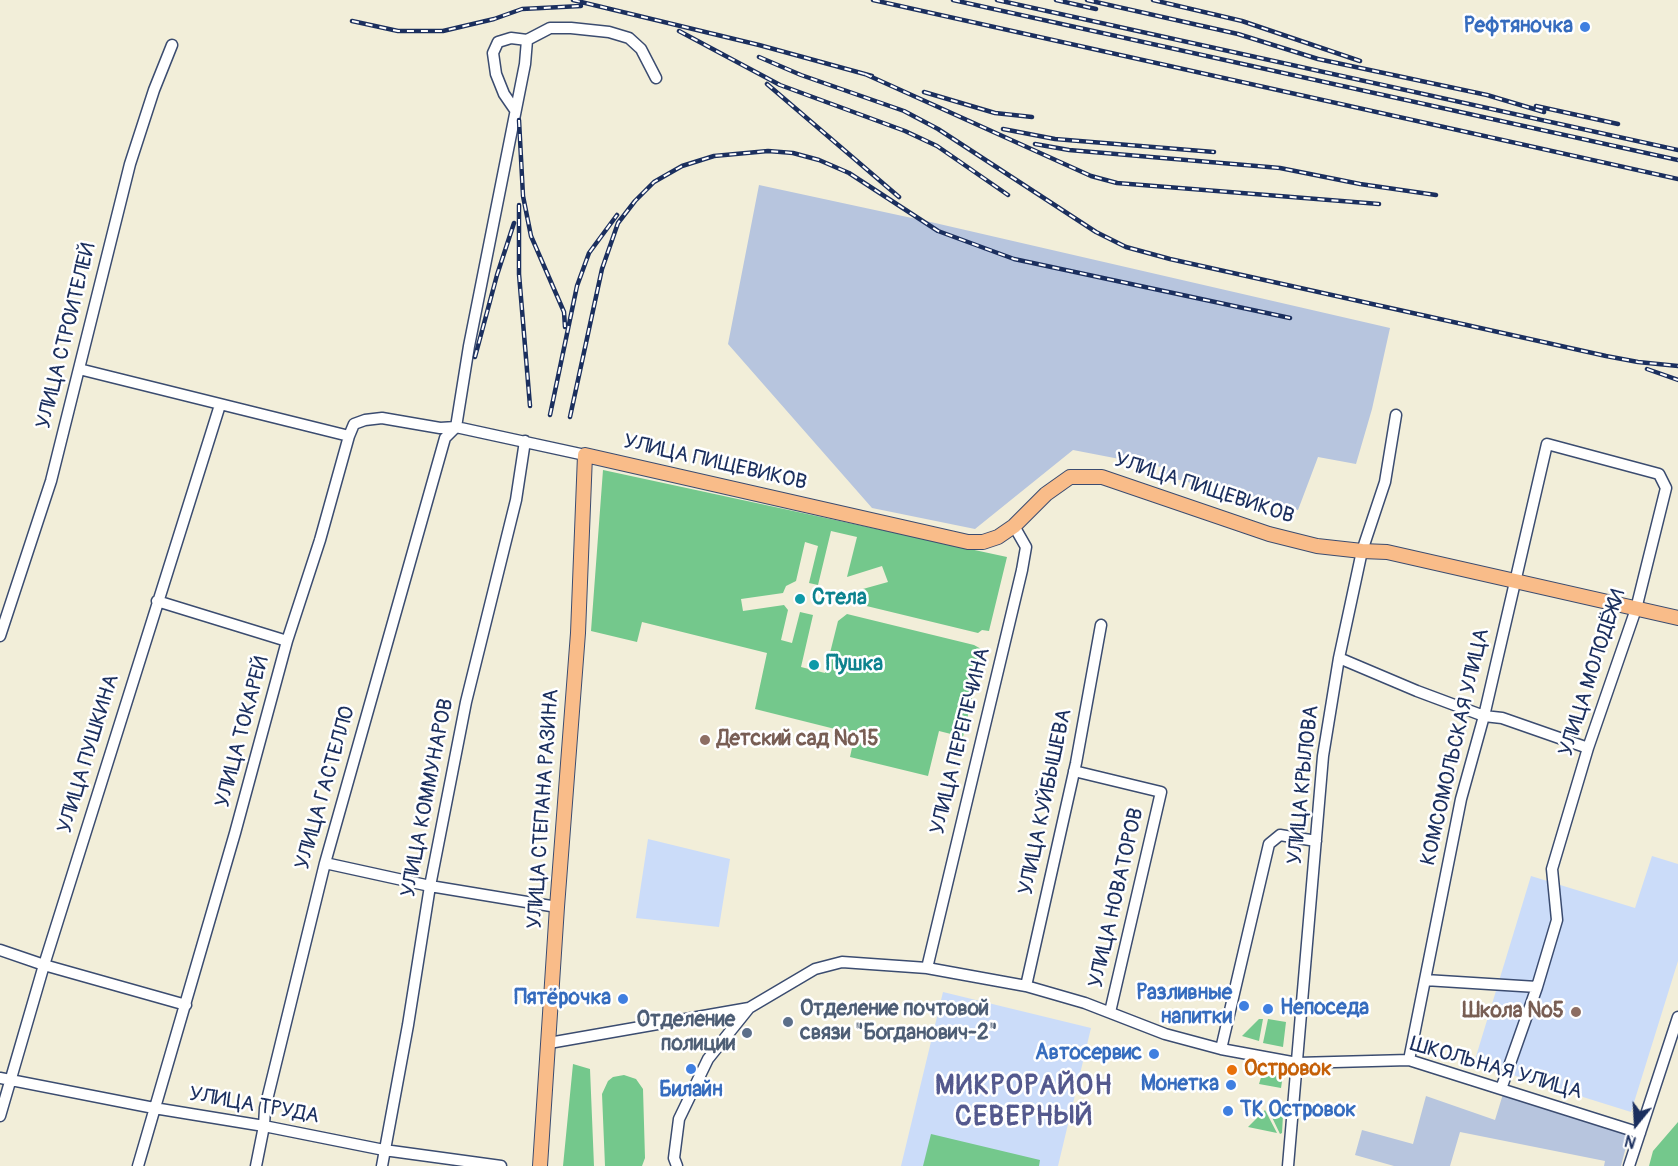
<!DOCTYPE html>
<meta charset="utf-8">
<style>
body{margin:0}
#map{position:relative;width:1678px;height:1166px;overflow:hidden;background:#f2eed9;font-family:Pangolin,sans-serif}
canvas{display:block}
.north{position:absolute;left:1606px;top:1094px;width:60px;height:60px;-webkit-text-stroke:4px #fff;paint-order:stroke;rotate:198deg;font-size:16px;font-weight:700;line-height:24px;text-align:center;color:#1b2f5e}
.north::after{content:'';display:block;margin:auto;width:21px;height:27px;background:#1b2f5e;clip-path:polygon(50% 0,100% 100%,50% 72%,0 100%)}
</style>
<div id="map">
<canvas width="1678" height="1166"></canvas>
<div class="north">N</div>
</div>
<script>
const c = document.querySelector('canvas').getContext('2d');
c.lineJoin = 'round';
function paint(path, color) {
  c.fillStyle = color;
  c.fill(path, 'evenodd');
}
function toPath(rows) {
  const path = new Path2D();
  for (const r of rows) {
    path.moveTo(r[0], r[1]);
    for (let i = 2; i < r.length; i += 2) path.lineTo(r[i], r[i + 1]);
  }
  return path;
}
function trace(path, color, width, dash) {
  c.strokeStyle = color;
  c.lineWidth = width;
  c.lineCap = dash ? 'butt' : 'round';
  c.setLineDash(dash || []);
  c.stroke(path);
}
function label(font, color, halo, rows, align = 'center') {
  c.font = font + ' Pangolin,sans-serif';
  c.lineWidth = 5;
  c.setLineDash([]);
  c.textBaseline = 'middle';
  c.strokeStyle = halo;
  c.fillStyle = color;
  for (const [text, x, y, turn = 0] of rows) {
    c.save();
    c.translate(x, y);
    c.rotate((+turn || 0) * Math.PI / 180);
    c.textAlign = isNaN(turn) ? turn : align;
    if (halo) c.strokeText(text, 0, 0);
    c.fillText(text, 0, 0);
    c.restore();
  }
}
paint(toPath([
 [648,839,730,859,719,927,636,918],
 [1652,856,1678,864,1678,961,1631,1112,1474,1063,1531,876,1635,908],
 [943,992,1091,1028,1058,1166,901,1166]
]), '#cbdcf9');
paint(toPath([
 [759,185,935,223,1390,328,1372,409,1356,464,1318,457,1298,510,1160,475,1161,467,1073,450,975,529,872,508,728,344],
 [1503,1094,1629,1135,1621,1166,1604,1166,1605,1161,1460,1132,1450,1166,1394,1166,1355,1155,1362,1130,1413,1144,1426,1096,1495,1120]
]), '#b7c5de');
paint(toPath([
 [603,470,1007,557,989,631,982,630,978,633,850,602,849,597,845,594,888,582,882,566,847,577,857,537,831,531,818,585,809,583,818,546,805,542,796,581,786,586,783,593,741,599,743,611,784,605,788,610,781,640,792,643,800,612,813,615,801,667,825,673,838,621,847,614,974,645,983,650,963,737,939,731,928,776,850,757,855,734,755,709,767,653,642,622,637,642,591,631],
 [1259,1019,1263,1019,1259,1041,1242,1036],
 [1268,1019,1286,1022,1283,1047,1263,1043],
 [573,1064,590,1069,594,1166,563,1166],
 [1263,1071,1283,1075,1281,1088,1259,1084],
 [624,1075,636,1079,643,1089,645,1158,642,1166,605,1166,602,1094,608,1081,613,1077],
 [1265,1110,1277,1133,1248,1127],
 [1269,1111,1283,1115,1282,1133,1280,1134],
 [1678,1122,1678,1166,1649,1166,1653,1151],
 [931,1134,1040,1160,1039,1166,923,1166]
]), '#74c88c');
const minor = toPath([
 [515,110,504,94,496,74,493,53,498,42,511,38,527,40],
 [79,369,349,436,320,540,287,641,235,833,138,1166],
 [456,427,469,346,525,64,527,40,550,28,571,28,609,32,629,38,641,49,656,78],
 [349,436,354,424,365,420,382,418,440,428,456,427,585,455],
 [157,601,287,641],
 [0,636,51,481,130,164,154,90,172,45],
 [1339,658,1417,691,1484,716,1502,718,1588,748],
 [1074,771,1161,792,1110,1012],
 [325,863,430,886,557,907],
 [0,950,44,965,186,1005],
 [927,968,1022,570,1026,547,1014,526],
 [1026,986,1076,763,1101,625],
 [549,1043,749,1008,815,969,842,962,927,968,1026,986,1085,1003,1165,1034,1221,1049,1297,1063,1409,1060,1640,1133],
 [1221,1049,1269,844,1280,835,1316,841],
 [1409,1060,1461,799,1484,716,1547,444,1659,474,1666,488,1636,609,1588,748,1552,869,1557,920,1537,987,1425,980],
 [0,1078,154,1108,264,1126,384,1150,501,1166],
 [1501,1089,1537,987],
 [0,1116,44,965,220,405],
 [256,1166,264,1126,265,1108,325,863,445,438,456,427],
 [382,1166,408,1025,430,886,466,702,516,500,525,441],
 [677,1166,674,1158,679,1119,708,1059,749,1008],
 [1288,1166,1323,756,1339,658,1362,551,1385,482,1396,415],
 [1629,1166,1678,1017]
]);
const major = toPath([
 [540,1166,557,907,578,633,585,455,968,542,983,542,998,537,1014,526,1046,494,1070,477,1102,477,1269,534,1317,546,1362,551,1387,552,1678,618]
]);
trace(minor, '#3b4c70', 13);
trace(major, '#3b4c70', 16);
trace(minor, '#fff', 10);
trace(major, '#f9bc89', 14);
const rail = toPath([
 [573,0,759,45,872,76],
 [873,0,1678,179],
 [953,0,1678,160],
 [997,0,1678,150],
 [1056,0,1096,9],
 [1087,0,1238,34,1318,59,1487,95,1544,112],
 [1153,0,1242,21,1360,61],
 [352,21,398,31,443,31,494,19,522,9,581,6],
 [679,31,780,85,905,131,937,146,1008,195],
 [759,57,801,75,904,111,938,129,1096,232,1126,247,1170,259,1606,356,1638,362,1678,366],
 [865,74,1091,176,1117,183,1379,204],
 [767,84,899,197],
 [924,92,995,113,1032,117],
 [1536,106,1618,124],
 [519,120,523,196,531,236,564,312,565,327],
 [1003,129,1055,139,1214,152],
 [1035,144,1069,150,1280,168,1360,184,1436,195],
 [519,205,519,274,530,406],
 [475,357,497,275,514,223],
 [1647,369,1678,380],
 [550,415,577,286,589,253,617,215],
 [570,417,602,269,618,223,635,201,654,182,682,166,714,156,768,151,793,153,819,160,849,173,938,231,1014,259,1290,318]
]);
trace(rail, '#1b2f5e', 4.5);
trace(rail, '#fff', 2, [7]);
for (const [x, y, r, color] of [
 [1585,27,6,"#3f7fe0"],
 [800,599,6,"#0f9aa8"],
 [814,665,6,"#0f9aa8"],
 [705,740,6,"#8d6e63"],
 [623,999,6,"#3f7fe0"],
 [1244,1006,6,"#3f7fe0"],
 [1268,1009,6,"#3f7fe0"],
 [1576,1012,6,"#8d6e63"],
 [788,1022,6,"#5c6f8a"],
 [747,1033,6,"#5c6f8a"],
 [1154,1054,6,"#3f7fe0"],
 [691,1069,6,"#3f7fe0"],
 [1232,1070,6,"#e8710a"],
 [1231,1085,6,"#3f7fe0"],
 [1228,1111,6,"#3f7fe0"]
]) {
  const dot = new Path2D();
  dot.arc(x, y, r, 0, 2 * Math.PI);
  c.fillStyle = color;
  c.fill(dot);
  trace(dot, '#fff', 2);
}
label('bold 21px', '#366cbe', '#fff', [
 ["Рефтяночка",1573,27],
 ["Разливные",1232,994],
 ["напитки",1232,1018],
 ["Пятёрочка",611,999],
 ["Непоседа",1280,1009,"left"],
 ["Автосервис",1142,1054],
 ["Монетка",1219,1085],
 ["Билайн",691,1091,"center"],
 ["ТК Островок",1240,1111,"left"]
], 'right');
label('21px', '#1b2f5e', '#fff', [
 ["УЛИЦА СТРОИТЕЛЕЙ",67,336,-76],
 ["УЛИЦА ПИЩЕВИКОВ",715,463,13],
 ["УЛИЦА ПИЩЕВИКОВ",1204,489,18],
 ["УЛИЦА МОЛОДЁЖИ",1593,673,-72],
 ["УЛИЦА ТОКАРЕЙ",243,732,-75],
 ["УЛИЦА ПЕРЕПЕЧИНА",961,741,-76],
 ["КОМСОМОЛЬСКАЯ УЛИЦА",1456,747,-77],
 ["УЛИЦА ПУШКИНА",89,754,-73],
 ["УЛИЦА КРЫЛОВА",1304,785,-84],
 ["УЛИЦА ГАСТЕЛЛО",326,788,-74],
 ["УЛИЦА КОММУНАРОВ",428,798,-79],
 ["УЛИЦА КУЙБЫШЕВА",1046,802,-78],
 ["УЛИЦА СТЕПАНА РАЗИНА",544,809,-86],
 ["УЛИЦА НОВАТОРОВ",1117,898,-77],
 ["ШКОЛЬНАЯ УЛИЦА",1496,1069,16],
 ["УЛИЦА ТРУДА",254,1106,10]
]);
label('bold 21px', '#0d838f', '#fff', [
 ["Стела",812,599],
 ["Пушка",826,665]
], 'left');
label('bold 21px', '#785e54', '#fff', [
 ["Детский сад №15",717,740],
 ["Школа №5",1564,1012,"right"]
], 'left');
label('bold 21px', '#4e5e75', '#fff', [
 ["Отделение почтовой",800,1010],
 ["связи \"Богданович-2\"",800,1034],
 ["Отделение",735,1021,"right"],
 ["полиции",735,1045,"right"]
], 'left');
label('bold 21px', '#c56008', '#fff', [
 ["Островок",1244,1070]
], 'left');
c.letterSpacing = '1.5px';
label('bold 27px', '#54598e', '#fff', [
 ["МИКРОРАЙОН",1024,1087],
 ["СЕВЕРНЫЙ",1024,1118]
]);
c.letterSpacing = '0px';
</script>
